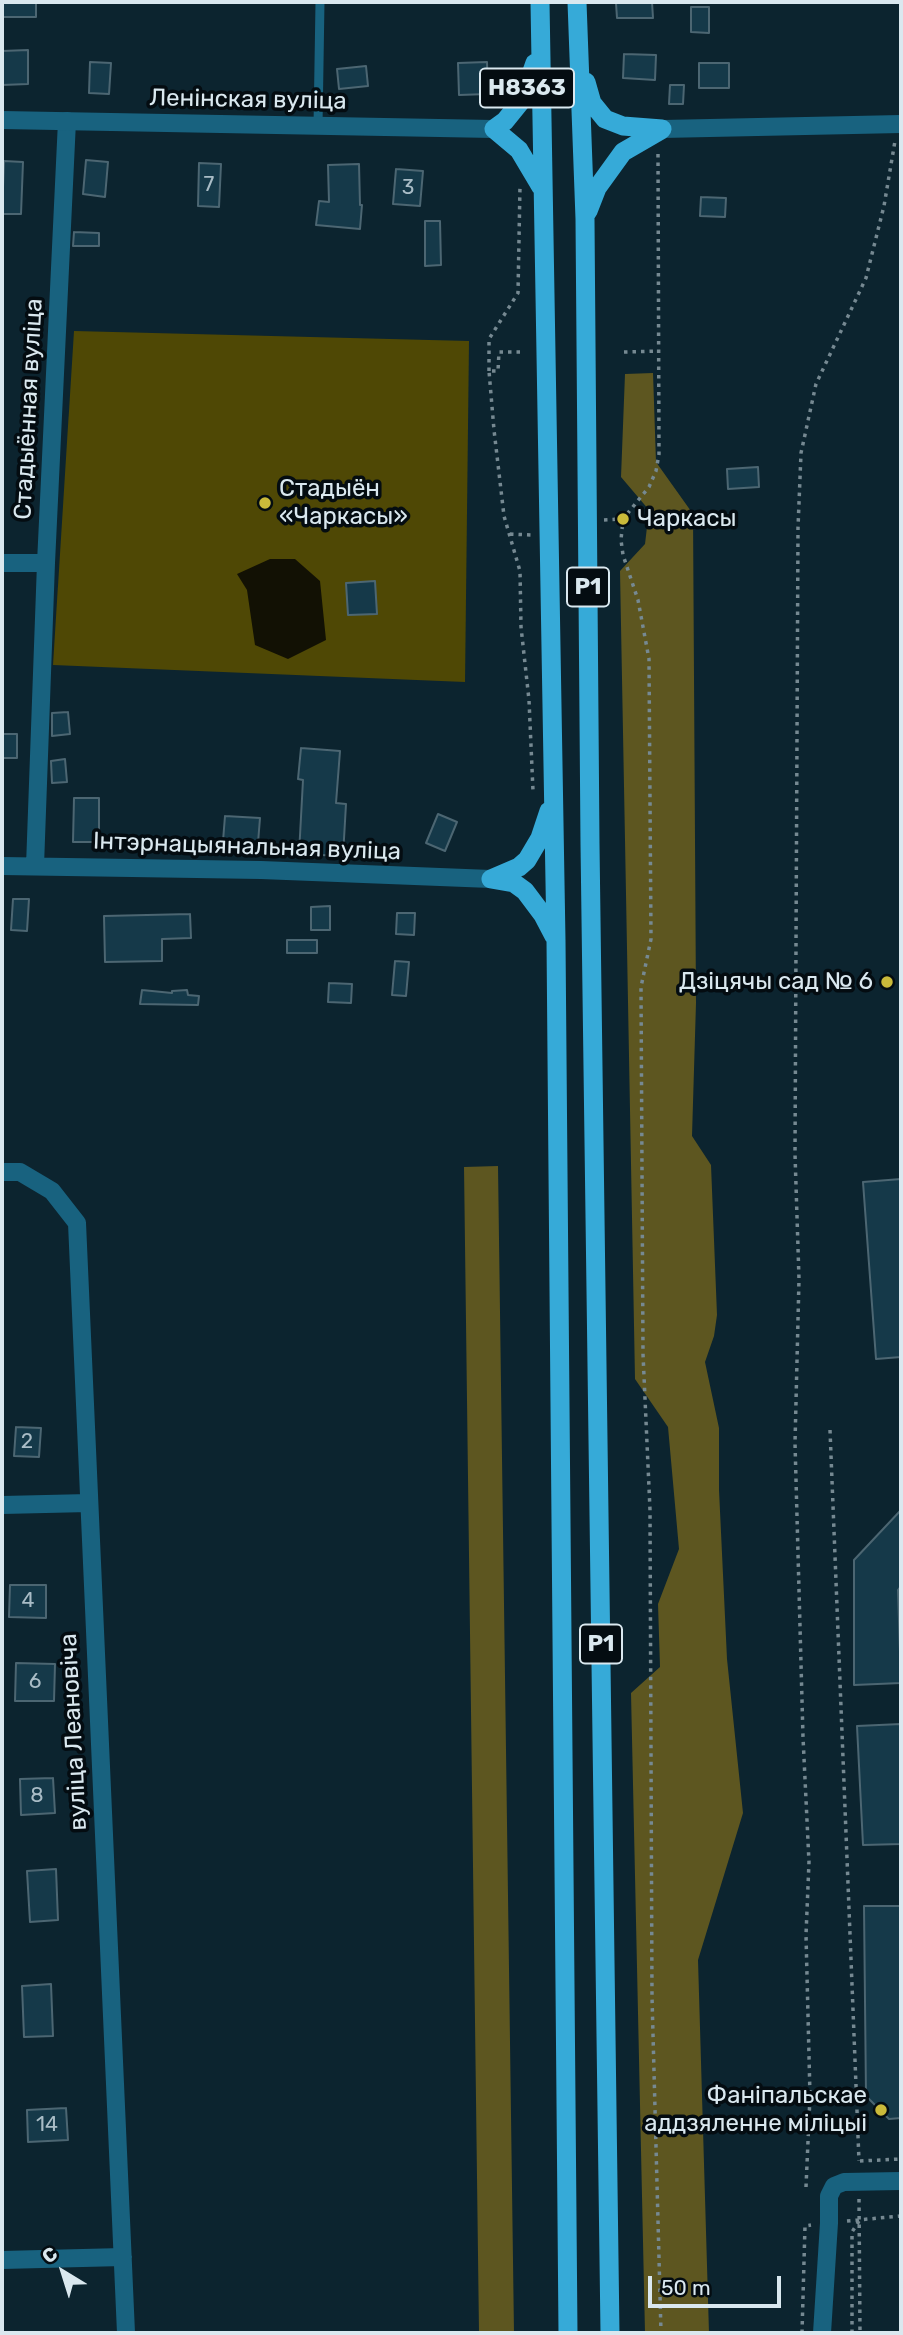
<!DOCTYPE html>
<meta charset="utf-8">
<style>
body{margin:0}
#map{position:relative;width:903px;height:2335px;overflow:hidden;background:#0c242f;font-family:Rubik,sans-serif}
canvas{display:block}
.frame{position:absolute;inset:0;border:4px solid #dae8ef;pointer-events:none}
.north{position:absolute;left:28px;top:2237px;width:70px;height:70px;-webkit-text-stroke:5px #040c11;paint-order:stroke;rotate:322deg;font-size:19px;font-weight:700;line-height:28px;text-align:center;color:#dae8ef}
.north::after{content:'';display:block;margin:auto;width:24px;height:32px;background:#dae8ef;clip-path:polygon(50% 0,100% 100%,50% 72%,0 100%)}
.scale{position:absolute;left:648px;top:2276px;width:133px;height:32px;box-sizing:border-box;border:4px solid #dae8ef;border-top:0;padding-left:9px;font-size:21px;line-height:24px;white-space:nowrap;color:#dae8ef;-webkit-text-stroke:5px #040c11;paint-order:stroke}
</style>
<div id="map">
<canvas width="903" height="2335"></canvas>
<div class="frame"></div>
<div class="north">С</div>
<div class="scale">50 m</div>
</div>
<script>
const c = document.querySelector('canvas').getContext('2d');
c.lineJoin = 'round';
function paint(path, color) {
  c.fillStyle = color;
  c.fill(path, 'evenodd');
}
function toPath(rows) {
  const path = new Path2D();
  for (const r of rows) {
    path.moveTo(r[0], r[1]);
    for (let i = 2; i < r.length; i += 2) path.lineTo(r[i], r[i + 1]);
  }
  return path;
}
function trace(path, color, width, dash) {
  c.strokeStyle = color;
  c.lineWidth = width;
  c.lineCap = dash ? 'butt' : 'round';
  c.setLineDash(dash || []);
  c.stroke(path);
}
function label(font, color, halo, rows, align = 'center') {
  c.font = font + ' Rubik,sans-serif';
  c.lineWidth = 7;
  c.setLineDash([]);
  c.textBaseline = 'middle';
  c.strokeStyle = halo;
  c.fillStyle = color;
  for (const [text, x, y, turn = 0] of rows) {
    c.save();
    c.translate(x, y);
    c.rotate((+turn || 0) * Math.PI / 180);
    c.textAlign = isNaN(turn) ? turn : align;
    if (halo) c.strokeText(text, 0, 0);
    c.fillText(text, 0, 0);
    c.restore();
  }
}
paint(toPath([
 [74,331,469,341,465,682,53,665]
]), '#4f4805');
paint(toPath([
 [653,373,656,462,693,514,696,1003,692,1136,711,1165,717,1315,714,1336,705,1362,719,1428,719,1490,727,1659,743,1813,698,1960,709,2333,645,2333,631,1693,660,1667,658,1604,679,1549,668,1427,635,1379,620,571,645,544,649,510,621,477,625,374],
 [498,1166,514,2333,479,2333,464,1167]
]), '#5d5620');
paint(toPath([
 [270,559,295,559,320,581,326,640,288,659,255,645,247,590,237,574]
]), '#121104');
const building = toPath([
 [3,2,36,2,36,17,3,17,3,2],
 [652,2,653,18,617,18,616,3,652,2],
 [691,7,709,7,709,33,691,32,691,7],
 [28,50,28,84,2,85,2,51,28,50],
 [624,54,656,55,655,80,623,78,624,54],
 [90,62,111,63,109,94,89,93,90,62],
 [487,62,488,94,459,95,458,63,487,62],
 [699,63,729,63,729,88,699,88,699,63],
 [366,66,368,86,339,89,337,69,366,66],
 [670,85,684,85,683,104,669,104,670,85],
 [86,160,108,162,105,197,83,194,86,160],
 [4,161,23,162,21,214,2,214,4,161],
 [199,163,221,164,219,207,198,206,199,163],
 [359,164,360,205,362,205,360,229,316,225,319,201,329,202,328,165,359,164],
 [396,169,423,171,420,206,393,204,396,169],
 [701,197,726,198,725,217,700,216,701,197],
 [425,221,440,221,441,265,425,266,425,221],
 [74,232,99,233,99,246,73,246,74,232],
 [758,467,759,487,728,489,727,469,758,467],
 [375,581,377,614,348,615,346,583,375,581],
 [68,712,70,734,52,736,52,713,68,712],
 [2,734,17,734,17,758,2,758,2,734],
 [301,748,340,751,336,803,346,804,343,856,299,854,303,780,298,779,301,748],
 [65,759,67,782,52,783,51,761,65,759],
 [74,798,99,798,99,842,73,842,74,798],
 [438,814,457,822,445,851,426,843,438,814],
 [225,816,260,818,258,843,223,841,225,816],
 [13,899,29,899,27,931,11,930,13,899],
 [330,906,330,930,311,930,311,907,330,906],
 [397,913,415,913,414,935,396,934,397,913],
 [190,914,191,938,162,939,162,961,105,962,104,916,190,914],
 [287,940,317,940,317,953,287,953,287,940],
 [395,961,409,962,406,996,392,995,395,961],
 [329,983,352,984,351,1003,328,1002,329,983],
 [142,990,172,993,172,991,187,990,188,995,199,996,198,1005,140,1004,142,990],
 [901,1179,901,1357,876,1359,863,1182,901,1179],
 [16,1427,41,1428,39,1457,14,1456,16,1427],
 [901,1510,901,1586,898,1590,901,1683,854,1685,854,1560,901,1510],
 [10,1585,46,1585,46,1618,9,1617,10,1585],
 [16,1663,55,1664,54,1701,15,1701,16,1663],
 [901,1724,901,1844,863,1845,857,1726,901,1724],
 [53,1778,55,1813,21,1815,20,1779,53,1778],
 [56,1869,58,1920,30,1922,27,1871,56,1869],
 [864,1906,901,1906,901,2118,889,2119,866,2096,864,1906],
 [51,1984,53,2036,24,2037,22,1986,51,1984],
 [66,2108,68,2140,28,2142,27,2110,66,2108]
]);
paint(building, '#153949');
trace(building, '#4c6672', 2);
trace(toPath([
 [658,154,659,454,656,471,649,487,623,519,621,540,623,555,638,600,649,659,651,939,641,987,643,1354,650,1510,652,1997,661,2333],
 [520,352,499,352,498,371,489,371,494,430,504,516,520,571,521,627,529,700,533,791],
 [624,352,658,351],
 [489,371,489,339,518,293,520,186],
 [604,520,623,519],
 [510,534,532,535],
 [830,1430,859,2161],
 [860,2161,901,2159],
 [806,2187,810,2096,806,1935,809,1862,803,1737,795,1443,799,1279,795,1154,798,528,801,453,816,384,866,278,884,206,895,141],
 [859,2199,860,2333],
 [847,2221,901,2216],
 [802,2333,805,2226,811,2225],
 [852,2333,852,2232,859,2221]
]), '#768992', 3.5, [3.5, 5]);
trace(toPath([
 [318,126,320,2]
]), '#18627f', 9);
trace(toPath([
 [2,563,46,563],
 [2,866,261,870,491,879],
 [35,866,46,563,67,121],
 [2,1172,20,1172,52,1191,77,1223,126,2333],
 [2,1505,89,1503],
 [2,2260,123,2257],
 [822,2333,829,2223,829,2196,834,2186,844,2182,901,2181]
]), '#18627f', 18);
trace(toPath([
 [2,120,494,129],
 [662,129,901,124]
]), '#18627f', 18);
trace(toPath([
 [540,2,556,940,568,2333],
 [577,2,585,219,590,844,610,2333],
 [535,63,522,100,505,121,494,129,519,150,541,187],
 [586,82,592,103,605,119,623,126,662,129],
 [588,211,597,188,623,152,661,130],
 [491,879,519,867,527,860,540,838,549,811],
 [491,879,514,883,525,891,543,915,554,936]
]), '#36aad8', 19);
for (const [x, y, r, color] of [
 [265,503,7,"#caba3a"],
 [623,519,7,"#caba3a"],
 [887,982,7,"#caba3a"],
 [881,2110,7,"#caba3a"]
]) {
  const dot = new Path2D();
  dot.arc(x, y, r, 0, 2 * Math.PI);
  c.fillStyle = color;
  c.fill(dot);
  trace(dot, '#040c11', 2.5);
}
label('21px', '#a9bcc6', null, [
 ["7",209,185],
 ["3",408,188],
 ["2",27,1442],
 ["4",28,1601],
 ["6",35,1682],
 ["8",37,1796],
 ["14",47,2125]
]);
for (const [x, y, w] of [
 [527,88,94],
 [588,587,42],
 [601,1644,42]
]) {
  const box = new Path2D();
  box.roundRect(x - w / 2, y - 19.5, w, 39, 5);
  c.fillStyle = '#040c11';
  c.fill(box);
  trace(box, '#dae8ef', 2);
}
label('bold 23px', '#dae8ef', null, [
 ["Н8363",527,88],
 ["Р1",588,587],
 ["Р1",601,1644]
]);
label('24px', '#dae8ef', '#040c11', [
 ["Ленінская вуліца",248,100,1],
 ["Стадыённая вуліца",29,409,-87],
 ["Інтэрнацыянальная вуліца",247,847,2],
 ["вуліца Леановіча",74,1732,-93]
]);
label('24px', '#dae8ef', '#040c11', [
 ["Стадыён",279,489],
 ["«Чаркасы»",279,517],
 ["Чаркасы",637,519],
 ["Дзіцячы сад № 6",873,982,"right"],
 ["Фаніпальскае",867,2096,"right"],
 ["аддзяленне міліцыі",867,2124,"right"]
], 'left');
</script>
